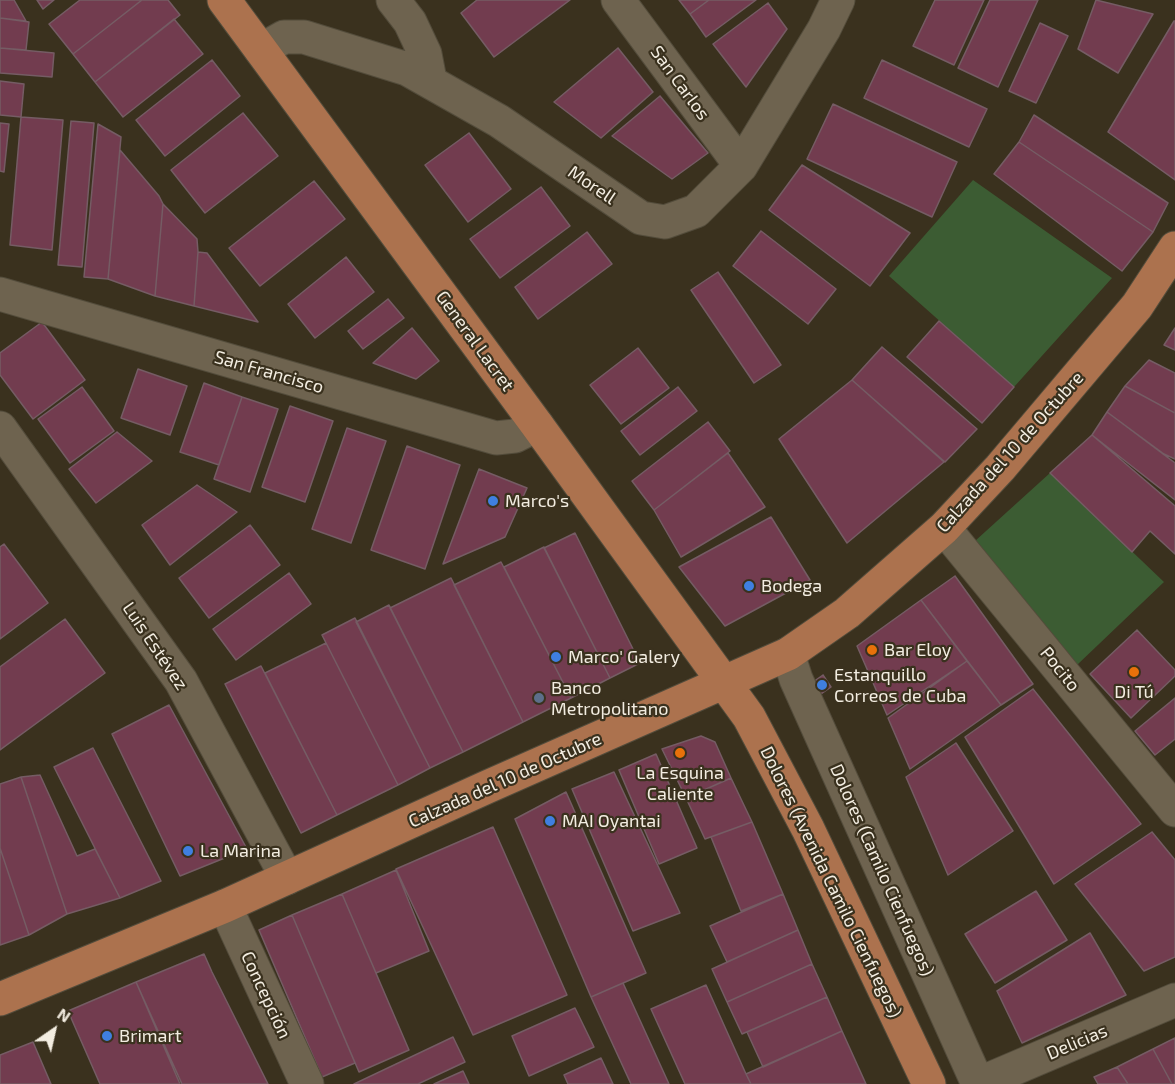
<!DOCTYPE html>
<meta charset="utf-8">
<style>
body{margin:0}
#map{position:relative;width:1175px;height:1084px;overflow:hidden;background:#3a311e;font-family:"Exo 2",sans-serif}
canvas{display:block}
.north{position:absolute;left:24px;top:1000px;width:60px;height:60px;-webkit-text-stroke:4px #3a311e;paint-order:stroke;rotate:34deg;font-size:16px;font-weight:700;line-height:24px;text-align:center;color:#f3ede1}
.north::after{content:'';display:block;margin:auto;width:21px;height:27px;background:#f3ede1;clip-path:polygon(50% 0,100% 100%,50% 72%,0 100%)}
</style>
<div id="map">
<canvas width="1175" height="1084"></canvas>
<div class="north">N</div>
</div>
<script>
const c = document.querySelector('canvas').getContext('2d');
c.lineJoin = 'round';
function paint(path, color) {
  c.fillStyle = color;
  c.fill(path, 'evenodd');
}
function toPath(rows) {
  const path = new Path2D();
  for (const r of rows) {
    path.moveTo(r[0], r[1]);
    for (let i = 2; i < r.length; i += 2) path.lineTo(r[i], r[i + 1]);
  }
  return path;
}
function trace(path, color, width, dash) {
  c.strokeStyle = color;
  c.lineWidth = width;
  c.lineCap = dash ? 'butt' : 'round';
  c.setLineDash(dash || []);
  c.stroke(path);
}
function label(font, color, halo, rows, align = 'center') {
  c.font = font + ' "Exo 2",sans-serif';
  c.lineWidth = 4.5;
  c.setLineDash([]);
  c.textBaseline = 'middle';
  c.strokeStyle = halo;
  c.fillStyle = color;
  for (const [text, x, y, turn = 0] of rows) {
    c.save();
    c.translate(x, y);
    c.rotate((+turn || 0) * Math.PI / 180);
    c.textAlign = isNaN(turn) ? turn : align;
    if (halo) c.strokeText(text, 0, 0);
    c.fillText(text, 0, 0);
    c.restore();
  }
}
paint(toPath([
 [973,180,1112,278,1014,387,889,276],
 [1050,473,1164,582,1077,665,975,541]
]), '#3c5c33');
const building = toPath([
 [0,0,14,0,26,21,0,18,0,0],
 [37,0,54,0,43,9,37,0],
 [80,0,142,0,73,54,49,24,80,0],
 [142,0,168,0,180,15,95,82,73,54,142,0],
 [477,0,570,0,494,57,461,13,477,0],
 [679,0,709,0,690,14,679,0],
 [709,0,756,0,706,37,690,14,709,0],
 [935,0,984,0,954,65,913,46,935,0],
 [990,0,1038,0,998,87,958,68,990,0],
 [1096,0,1153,14,1118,73,1078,49,1096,0],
 [768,3,787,29,746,87,713,44,768,3],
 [0,18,29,22,26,50,0,48,0,18],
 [174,19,203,54,123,117,95,82,174,19],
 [1174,21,1175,21,1175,180,1108,132,1174,21],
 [1040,23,1068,36,1036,103,1009,91,1040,23],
 [0,48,54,53,52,77,0,73,0,48],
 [618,48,653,92,601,138,554,102,618,48],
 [212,60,240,96,165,156,136,120,212,60],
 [882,60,987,109,969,147,864,98,882,60],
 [0,81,24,84,21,117,0,115,0,81],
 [660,96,708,153,672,179,612,136,660,96],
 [833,104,957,162,932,217,807,159,833,104],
 [243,113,278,156,205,213,171,170,243,113],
 [1034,115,1168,203,1153,232,1019,142,1034,115],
 [21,117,63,120,52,250,10,245,21,117],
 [71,121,94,123,82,267,58,265,71,121],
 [0,123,9,124,4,172,0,171,0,123],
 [98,124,121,137,108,279,84,277,98,124],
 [469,133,511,189,468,222,425,165,469,133],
 [1019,142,1153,232,1122,271,994,174,1019,142],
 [120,150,159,196,163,204,155,296,108,279,120,150],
 [802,165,910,233,870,286,769,210,802,165],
 [314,181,345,219,260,286,229,248,314,181],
 [541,187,570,226,500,278,470,239,541,187],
 [163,204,197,239,198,252,194,306,155,296,163,204],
 [761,231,836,289,808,324,733,266,761,231],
 [587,232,612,264,538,319,515,287,587,232],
 [198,252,207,253,258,322,194,306,198,252],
 [346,257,374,292,315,338,288,304,346,257],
 [718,272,781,365,754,383,691,290,718,272],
 [388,299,404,318,363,349,348,331,388,299],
 [939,321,1014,387,982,423,907,357,939,321],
 [42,322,85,380,33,419,0,375,0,353,42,322],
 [412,328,439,361,416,379,373,363,412,328],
 [1175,328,1175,350,1164,345,1175,328],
 [882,347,977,429,945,462,852,380,882,347],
 [638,348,669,388,621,424,590,385,638,348],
 [1149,360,1175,373,1175,413,1125,386,1149,360],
 [138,369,187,386,170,435,121,418,138,369],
 [852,380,944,462,847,543,779,439,852,380],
 [204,383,242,397,219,465,180,452,204,383],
 [1125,386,1175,413,1175,459,1164,454,1107,412,1125,386],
 [82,387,114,431,70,463,38,419,82,387],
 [678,387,697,411,640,455,621,431,678,387],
 [242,397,278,409,250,492,214,479,242,397],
 [290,406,333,421,305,502,262,487,290,406],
 [1107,412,1175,463,1175,500,1092,435,1107,412],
 [708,422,730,451,654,510,632,481,708,422],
 [347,428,386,441,351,543,312,529,347,428],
 [117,432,152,461,96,503,69,469,117,432],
 [1092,435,1175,506,1175,554,1150,531,1132,552,1050,473,1092,435],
 [407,446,460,465,425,569,371,550,407,446],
 [728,453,765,507,681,557,654,510,728,453],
 [479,469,527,488,505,537,443,564,479,469],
 [197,485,237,512,170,565,142,525,197,485],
 [771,517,810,580,725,626,679,567,771,517],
 [250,525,280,565,209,618,179,578,250,525],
 [575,533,640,663,610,678,544,548,575,533],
 [4,544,48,603,0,639,0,547,4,544],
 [544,547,610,678,571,698,504,567,544,547],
 [501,562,571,698,523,722,454,585,501,562],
 [289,573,311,604,236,660,213,629,289,573],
 [955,576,1033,684,1001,705,921,600,955,576],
 [451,578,523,722,463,752,390,608,451,578],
 [921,600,967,661,887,715,857,646,921,600],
 [389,605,463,752,430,768,356,622,389,605],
 [355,618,430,768,398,785,322,635,355,618],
 [65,619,105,673,0,750,0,667,65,619],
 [1137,630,1175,670,1175,676,1131,718,1090,674,1137,630],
 [326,643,398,785,337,815,265,673,326,643],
 [967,661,1001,705,910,769,888,718,967,661],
 [261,666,337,815,301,833,225,684,261,666],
 [823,675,831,687,821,694,813,682,823,675],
 [1033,689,1141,824,1054,884,965,737,1033,689],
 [1175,698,1175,739,1155,755,1135,731,1175,698],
 [169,705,247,849,180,876,112,734,169,705],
 [701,736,715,742,731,778,686,798,662,749,701,736],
 [956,743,1013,831,948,875,906,777,956,743],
 [93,748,161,881,120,898,54,767,93,748],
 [656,754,697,848,659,864,619,770,656,754],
 [614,772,680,913,633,931,572,789,614,772],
 [40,775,77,856,95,849,120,898,67,914,21,777,40,775],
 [21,777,67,914,29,935,0,848,0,784,21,777],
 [731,778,752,822,705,839,686,798,731,778],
 [566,792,646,973,591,997,515,819,566,792],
 [752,822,783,894,741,911,711,837,752,822],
 [493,827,567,995,473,1035,396,869,493,827],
 [1152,832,1175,860,1175,957,1144,971,1075,884,1152,832],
 [0,848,29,935,0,945,0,848],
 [396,870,429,951,376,973,342,894,396,870],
 [1036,891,1067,940,995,983,965,934,1036,891],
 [342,894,409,1050,359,1072,292,915,342,894],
 [783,894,798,930,727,962,710,926,783,894],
 [292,915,355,1063,322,1077,259,930,292,915],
 [798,930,812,964,727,1002,712,969,798,930],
 [1090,933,1126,995,1022,1043,997,991,1090,933],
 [204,954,212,972,268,1084,182,1084,136,982,204,954],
 [812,964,827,997,742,1034,727,1002,812,964],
 [136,982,180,1084,100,1084,68,1011,136,982],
 [623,983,669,1084,631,1084,591,997,623,983],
 [706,985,746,1074,751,1084,685,1084,651,1009,706,985],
 [827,997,842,1031,763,1067,747,1032,827,997],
 [575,1008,594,1047,529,1076,512,1036,575,1008],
 [842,1031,866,1084,751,1084,746,1074,842,1031],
 [453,1037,465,1062,418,1084,354,1084,453,1037],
 [1175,1038,1175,1084,1172,1084,1153,1049,1175,1038],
 [33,1042,51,1084,0,1084,0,1055,33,1042],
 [1153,1049,1172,1084,1128,1084,1117,1067,1153,1049],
 [601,1058,613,1084,568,1084,564,1075,601,1058],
 [1117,1067,1128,1084,1098,1084,1094,1077,1117,1067],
 [463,1071,469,1084,434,1084,463,1071]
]);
paint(building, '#723c4f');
trace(building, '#755c64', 1.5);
const minor = toPath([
 [393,0,410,22,425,54,430,80],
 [618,0,741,166],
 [261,50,284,37,304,37,407,69,499,121,641,218,665,222,696,211,741,166,824,29,838,0],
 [0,294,496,438,515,436,537,425],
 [0,428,181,681,287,878],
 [944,528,1175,810],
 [788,654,796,679,978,1084],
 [225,906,307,1084],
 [978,1084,1175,1000]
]);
const major = toPath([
 [224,0,537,425,749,717,808,829,929,1084],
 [0,999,225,906,487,787,788,654,847,613,944,528,1000,468,1137,306,1175,248]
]);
trace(minor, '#534c3b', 35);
trace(major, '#534c3b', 35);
trace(minor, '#6e634f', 33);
trace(major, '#ac724e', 33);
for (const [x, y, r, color] of [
 [493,501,6,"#3f7fe0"],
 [749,586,6,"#3f7fe0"],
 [872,650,6,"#e8710a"],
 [556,657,6,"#3f7fe0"],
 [1134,672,6,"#e8710a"],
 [822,685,6,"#3f7fe0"],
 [539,698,6,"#5c6f8a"],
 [680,753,6,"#e8710a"],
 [550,821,6,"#3f7fe0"],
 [188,851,6,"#3f7fe0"],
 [107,1036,6,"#3f7fe0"]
]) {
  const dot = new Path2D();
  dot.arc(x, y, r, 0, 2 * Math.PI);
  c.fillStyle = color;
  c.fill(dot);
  trace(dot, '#3a311e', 2);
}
label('18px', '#f3ede1', '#3a311e', [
 ["San Carlos",680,83,54],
 ["Morell",592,185,34],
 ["General Lacret",475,341,54],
 ["San Francisco",269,372,16],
 ["Calzada del 10 de Octubre",1010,452,-48],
 ["Luis Estévez",155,646,56],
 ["Pocito",1060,669,51],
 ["Calzada del 10 de Octubre",505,780,-24],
 ["Dolores (Camilo Cienfuegos)",882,870,66],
 ["Dolores (Avenida Camilo Cienfuegos)",831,882,64],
 ["Concepción",266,995,65],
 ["Delicias",1077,1042,-23]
]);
label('18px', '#f3ede1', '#3a311e', [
 ["Marco's",505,501],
 ["Bodega",761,586],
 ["Bar Eloy",884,650],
 ["Marco' Galery",568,657],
 ["Estanquillo",834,675],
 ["Correos de Cuba",834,696],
 ["Banco",551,688],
 ["Metropolitano",551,709],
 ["Di Tú",1134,692,"center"],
 ["La Esquina",680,773,"center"],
 ["Caliente",680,794,"center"],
 ["MAI Oyantai",562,821],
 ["La Marina",200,851],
 ["Brimart",119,1036]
], 'left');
</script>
